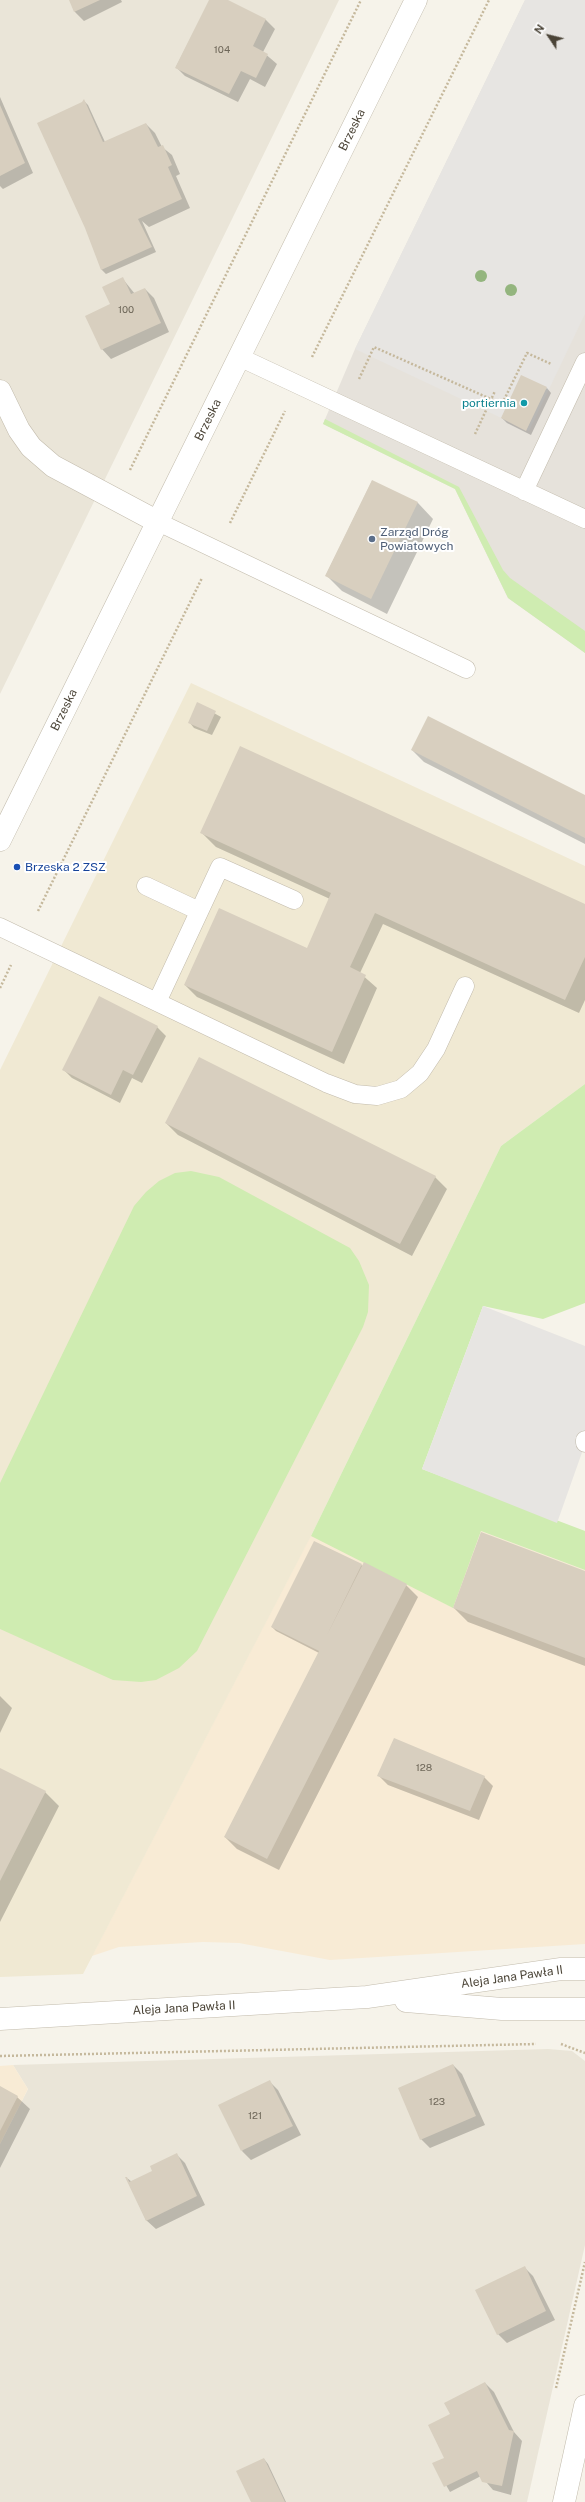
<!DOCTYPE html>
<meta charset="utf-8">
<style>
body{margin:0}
#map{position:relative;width:585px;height:2502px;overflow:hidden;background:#f6f3ea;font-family:"Public Sans",sans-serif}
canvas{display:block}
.north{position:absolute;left:529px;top:16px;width:40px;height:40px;-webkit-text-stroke:3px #fff;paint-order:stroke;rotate:305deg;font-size:11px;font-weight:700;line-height:16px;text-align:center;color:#4b4437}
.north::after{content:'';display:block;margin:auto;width:14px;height:18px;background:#4b4437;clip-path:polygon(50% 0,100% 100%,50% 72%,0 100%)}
</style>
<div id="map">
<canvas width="585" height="2502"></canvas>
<div class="north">N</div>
</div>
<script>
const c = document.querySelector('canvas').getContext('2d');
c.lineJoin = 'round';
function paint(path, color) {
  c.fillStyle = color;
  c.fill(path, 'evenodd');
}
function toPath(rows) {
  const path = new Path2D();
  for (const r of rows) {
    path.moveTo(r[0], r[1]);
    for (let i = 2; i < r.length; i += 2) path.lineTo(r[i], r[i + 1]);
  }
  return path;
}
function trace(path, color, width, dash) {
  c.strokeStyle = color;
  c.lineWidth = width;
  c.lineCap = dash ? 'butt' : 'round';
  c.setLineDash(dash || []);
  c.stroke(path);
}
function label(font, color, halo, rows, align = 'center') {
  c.font = font + ' "Public Sans",sans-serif';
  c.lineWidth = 4;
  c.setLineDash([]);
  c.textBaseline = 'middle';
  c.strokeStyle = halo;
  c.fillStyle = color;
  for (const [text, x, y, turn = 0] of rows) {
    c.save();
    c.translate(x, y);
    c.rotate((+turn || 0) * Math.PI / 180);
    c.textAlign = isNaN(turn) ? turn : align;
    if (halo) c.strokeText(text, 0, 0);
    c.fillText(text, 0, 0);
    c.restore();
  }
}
paint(toPath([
 [0,0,339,0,0,694],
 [548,2049,572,2051,585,2061,585,2245,527,2502,0,2502,0,2144,28,2089,13,2065]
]), '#eae5d8');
paint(toPath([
 [481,1531,585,1570,585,1944,330,1960,239,1943,203,1942,119,1947,92,1956,311,1535,452,1607],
 [13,2065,28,2089,0,2144,0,2066]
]), '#f8ebd5');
paint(toPath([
 [525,0,585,0,585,653,508,598,455,489,323,424,355,349]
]), '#e6e2db');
paint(toPath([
 [191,683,585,866,585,1084,501,1146,311,1536,83,1974,0,1977,0,1070]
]), '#f0e9d3');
paint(toPath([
 [325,419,459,487,503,570,510,578,585,631,585,653,508,598,455,489,323,424],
 [585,1084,585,1303,543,1319,483,1306,422,1469,585,1531,585,1570,481,1531,453,1608,311,1536,501,1146],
 [191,1171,219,1177,350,1248,359,1261,369,1285,368,1312,363,1327,197,1651,179,1668,156,1680,141,1682,113,1680,0,1629,0,1483,134,1206,146,1192,159,1181,175,1173]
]), '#cfecb1');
paint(toPath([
 [525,0,585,0,585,314,529,431,355,349],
 [483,1306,585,1346,585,1444,557,1523,422,1469]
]), '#e7e5e2');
paint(toPath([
 [70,0,121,0,122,2,84,21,75,12],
 [210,0,226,0,266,20,275,29,263,52,277,64,265,87,250,79,238,102,185,76,176,67],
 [0,97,33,173,3,189,0,186],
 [84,101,88,105,105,142,146,124,155,133,162,147,172,155,180,174,176,176,190,208,149,227,142,221,156,252,106,274,101,269],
 [122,278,135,294,145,289,154,298,169,332,111,359,102,349,111,305],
 [547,388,551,393,531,435,507,423,502,418],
 [372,481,418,503,433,519,387,614,342,591,326,575],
 [198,704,221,717,212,735,194,728,190,723],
 [412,750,585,796,585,844,424,762],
 [202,833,585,905,585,1000,579,1013,383,924,360,973,377,988,344,1064,197,997,185,985,311,951,330,899,216,847],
 [157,1027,166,1036,142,1083,132,1078,120,1103,72,1078,63,1069],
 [166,1123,435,1177,447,1189,412,1256,178,1135],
 [361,1565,406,1585,418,1597,279,1870,237,1849,225,1837,319,1653,276,1631,272,1627],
 [585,1572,585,1666,468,1622,454,1608],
 [0,1696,12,1708,0,1733],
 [0,1770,45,1792,59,1806,0,1922],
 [379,1776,484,1777,493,1786,479,1820,388,1785],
 [453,2065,462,2074,485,2125,430,2148,421,2139],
 [269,2081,278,2090,301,2135,251,2160,242,2151],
 [0,2088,17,2097,30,2109,0,2168],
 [176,2154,185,2163,205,2205,156,2229,146,2220,127,2178,132,2182,154,2172],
 [524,2267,533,2276,555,2320,507,2343,498,2334],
 [485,2383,494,2392,514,2432,522,2441,511,2495,493,2490,481,2476,450,2492,434,2464,446,2458,451,2415],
 [264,2459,268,2464,286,2502,252,2502]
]), '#0003');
paint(toPath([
 [69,0,100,0,74,12],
 [209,0,228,0,266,19,253,46,268,54,256,78,241,71,229,94,175,68],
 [84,99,103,142,146,123,158,147,163,145,172,165,168,167,182,199,138,219,152,247,101,270,85,228,37,123,82,102],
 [0,105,25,163,0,176],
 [123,277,131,294,145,288,161,323,101,350,85,316,110,304,102,287],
 [521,375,547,387,526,431,501,418],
 [372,480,418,502,371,599,325,576],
 [197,702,216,711,207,731,188,723],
 [428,716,585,795,585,838,411,750],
 [240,746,585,904,585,957,565,1000,375,913,350,967,366,975,332,1052,184,985,219,908,307,948,331,893,200,833],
 [99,996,158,1026,133,1075,123,1070,111,1095,62,1070],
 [199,1057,436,1176,400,1244,165,1123],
 [481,1532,585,1571,585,1658,453,1608],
 [314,1541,362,1564,327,1635,364,1562,407,1584,267,1859,224,1837,319,1651,271,1627],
 [394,1738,485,1776,470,1811,377,1776],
 [0,1768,46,1791,0,1881],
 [453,2064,476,2116,420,2140,398,2088],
 [270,2080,293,2126,241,2151,218,2105],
 [0,2086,18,2096,0,2131],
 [177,2153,197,2196,146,2221,125,2177,127,2177,129,2182,152,2171,150,2166],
 [525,2266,546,2311,497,2335,475,2290],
 [485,2382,509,2430,514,2431,502,2486,482,2482,477,2471,444,2487,432,2463,444,2458,428,2425,450,2414,444,2403],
 [264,2458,285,2502,251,2502,236,2471]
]), '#d8cfbf');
const service = toPath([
 [239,357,585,519],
 [524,491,585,362],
 [158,522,466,669],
 [146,886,199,911],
 [0,927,326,1083,355,1094,377,1096,401,1089,420,1073,436,1049,465,986],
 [157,1002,220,867,294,900],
 [585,1440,585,1443]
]);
const minor = toPath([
 [0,391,19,430,31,447,53,466,158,522]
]);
const tertiary = toPath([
 [0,840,416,0],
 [406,2001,502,2009,585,2009],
 [0,2019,367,1997,561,1969,585,1969],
 [564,2502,585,2406]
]);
trace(service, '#c2bbac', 19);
trace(minor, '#c2bbac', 23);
trace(tertiary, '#c2bbac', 23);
trace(toPath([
 [312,357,489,0],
 [359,379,374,347,502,404,527,353,551,364],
 [475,434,495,391],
 [130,470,361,0],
 [230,523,285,411],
 [38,911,202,578],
 [0,988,11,965],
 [561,2044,585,2053],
 [0,2056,536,2044],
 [556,2388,585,2262]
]), '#c5b89c', 2.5, [2, 2]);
trace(service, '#fff', 18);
trace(minor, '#fff', 22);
trace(tertiary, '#fff', 22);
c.fillStyle = '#94b57e';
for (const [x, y] of [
 [481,276],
 [511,290]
]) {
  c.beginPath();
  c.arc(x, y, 6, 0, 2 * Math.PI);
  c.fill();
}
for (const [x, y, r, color] of [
 [524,403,4,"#0f9aa8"],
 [372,539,4,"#5c6f8a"],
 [17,867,4,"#1a4fb4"]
]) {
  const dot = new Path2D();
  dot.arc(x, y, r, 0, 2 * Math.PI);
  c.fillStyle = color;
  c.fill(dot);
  trace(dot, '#fff', 1.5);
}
label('10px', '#6e6759', null, [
 ["104",222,50],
 ["100",126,310],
 ["128",424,1768],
 ["123",437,2102],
 ["121",255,2116]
]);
label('12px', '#4b4437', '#fff', [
 ["Brzeska",352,130,-64],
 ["Brzeska",208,420,-64],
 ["Brzeska",64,710,-64],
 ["Aleja Jana Pawła II",512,1977,-8],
 ["Aleja Jana Pawła II",184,2008,-3]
]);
label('12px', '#0d838f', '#fff', [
 ["portiernia",516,403]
], 'right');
label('12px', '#4e5e75', '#fff', [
 ["Zarząd Dróg",380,532],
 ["Powiatowych",380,546]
], 'left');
label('12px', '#164399', '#fff', [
 ["Brzeska 2 ZSZ",25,867]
], 'left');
</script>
